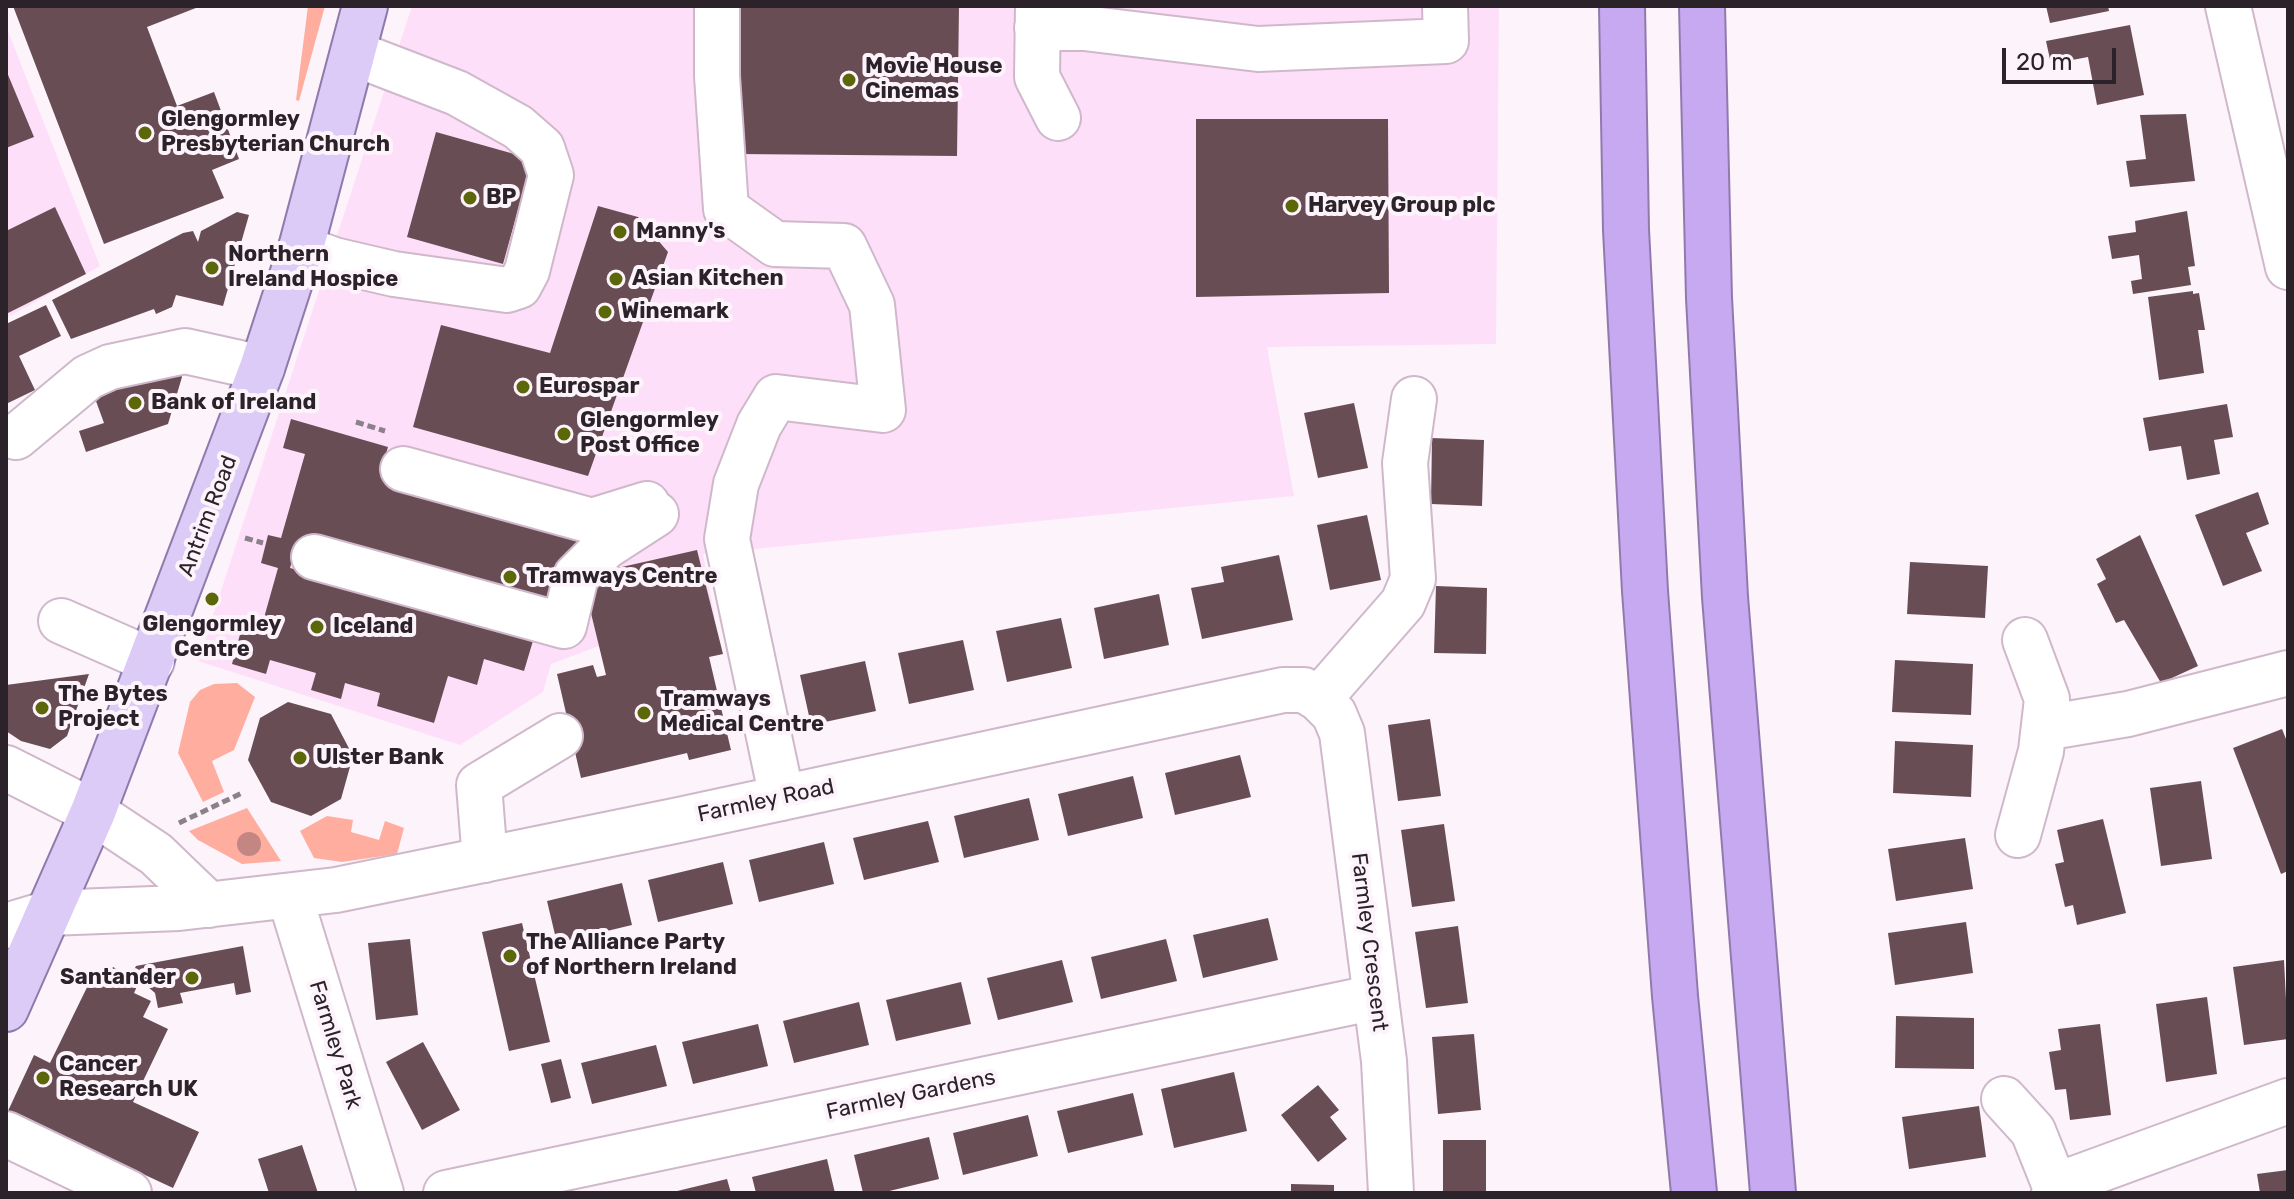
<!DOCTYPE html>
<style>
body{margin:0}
#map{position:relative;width:2294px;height:1199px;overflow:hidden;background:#fdf3fb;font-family:Rubik,sans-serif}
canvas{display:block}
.frame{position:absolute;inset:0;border:8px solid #2b222a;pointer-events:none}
.scale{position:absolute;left:2002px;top:48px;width:114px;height:36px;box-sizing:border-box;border:4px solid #2b222a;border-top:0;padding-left:10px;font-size:24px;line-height:28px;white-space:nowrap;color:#2b222a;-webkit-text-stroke:6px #fdf3fb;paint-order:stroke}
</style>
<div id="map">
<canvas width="2294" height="1199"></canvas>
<div class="frame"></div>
<div class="scale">20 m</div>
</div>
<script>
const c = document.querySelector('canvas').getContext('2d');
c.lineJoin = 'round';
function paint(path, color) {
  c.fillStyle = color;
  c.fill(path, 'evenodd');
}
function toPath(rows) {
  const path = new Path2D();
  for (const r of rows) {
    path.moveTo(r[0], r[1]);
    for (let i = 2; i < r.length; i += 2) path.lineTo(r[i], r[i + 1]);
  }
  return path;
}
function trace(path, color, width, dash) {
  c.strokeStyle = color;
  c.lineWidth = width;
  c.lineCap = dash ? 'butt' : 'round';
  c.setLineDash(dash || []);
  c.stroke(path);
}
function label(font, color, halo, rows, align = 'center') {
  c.font = font + ' Rubik,sans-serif';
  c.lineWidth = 8;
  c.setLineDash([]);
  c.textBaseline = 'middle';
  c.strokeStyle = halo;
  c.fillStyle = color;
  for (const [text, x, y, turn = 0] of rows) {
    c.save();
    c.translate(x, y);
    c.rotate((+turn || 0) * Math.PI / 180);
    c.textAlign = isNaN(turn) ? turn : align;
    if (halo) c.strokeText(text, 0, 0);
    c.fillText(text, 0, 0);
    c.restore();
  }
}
paint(toPath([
 [412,6,1499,6,1496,344,1267,347,1294,496,703,554,715,618,599,646,551,664,543,692,460,745,198,661],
 [6,26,100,266,6,318]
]), '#fedff9');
paint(toPath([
 [308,6,325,6,299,101,296,100],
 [237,683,255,697,234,750,212,761,224,792,203,802,178,753,190,702,200,690,214,684],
 [247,808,281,861,242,864,198,840,189,831],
 [327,816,353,820,351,832,379,840,385,821,404,828,397,854,342,862,314,858,300,831]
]), '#ffad9f');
paint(toPath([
 [13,6,201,6,147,27,177,106,214,92,239,159,212,170,224,198,104,244],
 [740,6,959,6,957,156,738,154],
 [2046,6,2108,6,2109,11,2050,23],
 [2130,25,2144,95,2097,105,2088,57,2051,64,2046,41],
 [6,70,34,137,6,148],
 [2186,114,2195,181,2130,187,2126,161,2146,159,2140,115],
 [1196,119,1388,119,1389,293,1196,297],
 [436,132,532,159,503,264,407,237],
 [598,206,638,217,668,252,588,476,413,427,441,325,550,353],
 [55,207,86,274,6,314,6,231],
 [2187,211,2195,266,2188,267,2191,285,2133,294,2131,281,2142,279,2139,255,2112,259,2108,236,2136,232,2135,221],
 [237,212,249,215,223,306,176,295,172,307,156,314,154,309,71,339,52,300,183,233,193,231,198,242,201,231],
 [2193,291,2193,294,2199,293,2205,330,2198,330,2204,373,2159,380,2148,297],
 [46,305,61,336,19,356,35,390,6,404,6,324],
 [177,364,182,377,168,424,86,452,79,431,104,423,89,382],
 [1354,403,1368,468,1318,478,1304,413],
 [2227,404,2233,437,2214,440,2220,474,2187,480,2181,446,2149,451,2143,418],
 [291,419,388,447,380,474,578,531,575,540,582,533,604,555,557,606,297,543,290,568,535,634,524,671,484,659,477,685,448,676,434,723,377,706,380,693,345,683,341,699,311,690,316,673,270,660,266,674,232,664,242,627,260,632,278,568,261,563,268,535,281,538,305,454,283,448],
 [1432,438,1484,440,1482,506,1431,504],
 [2258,492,2269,524,2246,533,2262,571,2223,586,2195,515],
 [1367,515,1381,580,1330,590,1317,525],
 [2140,535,2198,666,2161,683,2124,620,2116,623,2097,584,2106,579,2096,559],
 [697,550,723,654,709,657,731,750,689,760,687,753,581,778,557,674,593,665,597,677,606,675,582,576],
 [1279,555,1293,620,1202,639,1191,588,1224,582,1221,567],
 [1910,562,1988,566,1985,618,1907,614],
 [1436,586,1487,588,1486,654,1434,653],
 [1159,594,1169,645,1104,659,1094,608],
 [1061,618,1072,668,1007,682,996,631],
 [963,640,974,690,909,704,898,653],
 [1895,660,1973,664,1971,715,1892,712],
 [865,661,876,711,811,725,800,675],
 [89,674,67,736,50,749,21,741,6,731,6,685],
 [288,702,331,714,353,756,341,799,311,816,271,802,248,760,260,718],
 [1430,719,1441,796,1398,801,1388,725],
 [2282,729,2288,744,2288,871,2281,874,2233,748],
 [1895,741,1973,745,1971,797,1893,793],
 [1240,755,1251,797,1175,815,1165,773],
 [1133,776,1143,818,1068,836,1058,794],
 [2201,781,2212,859,2161,866,2150,788],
 [1029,798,1039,840,964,858,954,816],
 [2103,819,2126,913,2077,925,2073,905,2065,907,2055,864,2064,862,2057,830],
 [928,821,939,862,864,880,853,838],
 [1444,824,1455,901,1412,907,1401,830],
 [1965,838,1973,889,1896,901,1888,849],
 [824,842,834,884,759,902,749,860],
 [723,862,733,904,658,922,648,880],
 [622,883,632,925,557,943,547,901],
 [1268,918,1278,960,1203,978,1193,935],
 [1966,922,1973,973,1895,985,1888,933],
 [522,923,550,1042,509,1051,482,932],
 [1458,926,1468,1003,1426,1008,1415,932],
 [410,939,418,1015,376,1020,368,943],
 [1166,939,1177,981,1101,999,1091,957],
 [243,946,251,992,236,995,234,983,180,993,183,1003,158,1008,155,993,140,980,134,993,151,1001,143,1017,168,1029,133,1102,199,1132,173,1188,8,1111,34,1055,50,1063,94,973,107,979,113,967,131,976,136,966],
 [1062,960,1073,1002,998,1020,987,978],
 [2284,960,2288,1039,2244,1045,2233,967],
 [961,982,971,1024,896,1041,886,1000],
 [2207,997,2217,1074,2166,1082,2156,1004],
 [859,1002,869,1045,794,1063,783,1021],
 [1896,1016,1974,1018,1974,1069,1895,1068],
 [758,1024,768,1066,693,1084,682,1042],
 [2100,1024,2111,1115,2070,1120,2066,1089,2055,1090,2049,1052,2061,1050,2058,1029],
 [1474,1034,1481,1110,1438,1114,1432,1037],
 [423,1042,460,1110,422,1130,386,1062],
 [656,1045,667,1086,592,1104,581,1063],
 [561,1059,571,1098,551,1103,541,1064],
 [1234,1072,1247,1131,1174,1148,1161,1089],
 [1318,1085,1339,1110,1330,1117,1347,1139,1318,1162,1281,1115],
 [1133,1093,1143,1135,1068,1153,1057,1111],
 [1979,1106,1986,1157,1909,1169,1902,1117],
 [1028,1115,1038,1156,963,1175,953,1133],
 [929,1137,939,1179,881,1193,863,1193,854,1155],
 [1443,1140,1486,1140,1486,1193,1443,1193],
 [302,1145,318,1193,269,1193,258,1159],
 [827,1159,835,1193,756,1193,752,1177],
 [2288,1170,2288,1193,2260,1193,2257,1174],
 [727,1179,731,1193,673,1193,673,1192],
 [1291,1184,1334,1185,1334,1193,1291,1193]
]), '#694d55');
const minor = toPath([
 [717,6,717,76,726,209,775,244,844,246,872,305,883,410,776,397,759,425,736,484,727,539,782,798],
 [1038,6,1037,77,1058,118],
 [2228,6,2288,267],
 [1037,28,1084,28,1258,49,1446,41,1445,6],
 [301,248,334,260,394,274,507,290,519,286,527,271,551,175,542,148,518,127,457,93,353,53],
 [16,437,88,377,110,367,185,351,262,368],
 [403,469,592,521,647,504],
 [314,557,564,626,576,576,605,547,656,514],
 [61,621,152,661],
 [1319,699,1403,603,1413,579,1405,463,1414,399],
 [2044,728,2128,714,2288,673],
 [6,768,93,812,156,854,209,905],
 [2018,835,2041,751,2047,699,2025,640],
 [485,860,479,785,560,736],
 [290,897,381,1193],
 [6,926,49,913,179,908,336,890,679,820,1283,690,1304,690,1319,699,1334,714,1342,733,1384,1061,1391,1193],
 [2004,1099,2033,1131,2055,1186,2054,1193],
 [6,1134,129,1193],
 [2055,1186,2288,1101],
 [446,1193,1376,997]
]);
const major = toPath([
 [6,1009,93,812,262,368,301,248,365,6]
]);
const highway = toPath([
 [1622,6,1626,230,1645,591,1675,996,1694,1193],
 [1702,6,1709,298,1725,597,1773,1193]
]);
trace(minor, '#d0b8cb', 48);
trace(major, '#907aac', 48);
trace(highway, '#907aac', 48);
trace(toPath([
 [356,422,385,431],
 [245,538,263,543],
 [179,823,244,792]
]), '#8a8189', 5, [8, 4]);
trace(minor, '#fff', 44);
trace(major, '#ddcbf7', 44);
trace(highway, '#c7a9f2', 44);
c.fillStyle = '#c38683';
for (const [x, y] of [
 [249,844]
]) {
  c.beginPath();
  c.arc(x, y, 12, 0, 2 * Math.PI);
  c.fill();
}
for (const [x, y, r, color] of [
 [849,80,8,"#5c670a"],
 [145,133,8,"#5c670a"],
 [470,198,8,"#5c670a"],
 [1292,206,8,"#5c670a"],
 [620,232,8,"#5c670a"],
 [212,268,8,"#5c670a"],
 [616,279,8,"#5c670a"],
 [605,312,8,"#5c670a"],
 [523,387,8,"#5c670a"],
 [135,403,8,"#5c670a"],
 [564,434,8,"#5c670a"],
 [510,577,8,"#5c670a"],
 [212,599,8,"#5c670a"],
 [317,627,8,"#5c670a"],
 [42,708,8,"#5c670a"],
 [644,713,8,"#5c670a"],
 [300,758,8,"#5c670a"],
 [510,956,8,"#5c670a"],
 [192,978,8,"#5c670a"],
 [43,1078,8,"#5c670a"]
]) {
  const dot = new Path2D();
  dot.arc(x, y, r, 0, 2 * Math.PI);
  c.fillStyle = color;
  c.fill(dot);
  trace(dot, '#fdf3fb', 3);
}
label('bold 22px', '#2b222a', '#fdf3fb', [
 ["Movie House",865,67],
 ["Cinemas",865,92],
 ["Glengormley",161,120],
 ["Presbyterian Church",161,145],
 ["BP",486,198],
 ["Harvey Group plc",1308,206],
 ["Manny's",636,232],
 ["Northern",228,255],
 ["Ireland Hospice",228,280],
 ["Asian Kitchen",632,279],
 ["Winemark",621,312],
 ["Eurospar",539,387],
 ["Bank of Ireland",151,403],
 ["Glengormley",580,421],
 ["Post Office",580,446],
 ["Tramways Centre",526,577],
 ["Glengormley",212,625,"center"],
 ["Centre",212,650,"center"],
 ["Iceland",333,627],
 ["The Bytes",58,695],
 ["Project",58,720],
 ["Tramways",660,700],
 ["Medical Centre",660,725],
 ["Ulster Bank",316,758],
 ["The Alliance Party",526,943],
 ["of Northern Ireland",526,968],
 ["Santander",176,978,"right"],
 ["Cancer",59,1065],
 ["Research UK",59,1090]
], 'left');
label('22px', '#2b222a', '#fdf3fb', [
 ["Antrim Road",208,516,-69],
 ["Farmley Road",766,801,-12],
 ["Farmley Crescent",1369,942,83],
 ["Farmley Park",335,1045,73],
 ["Farmley Gardens",911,1095,-12]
]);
</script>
